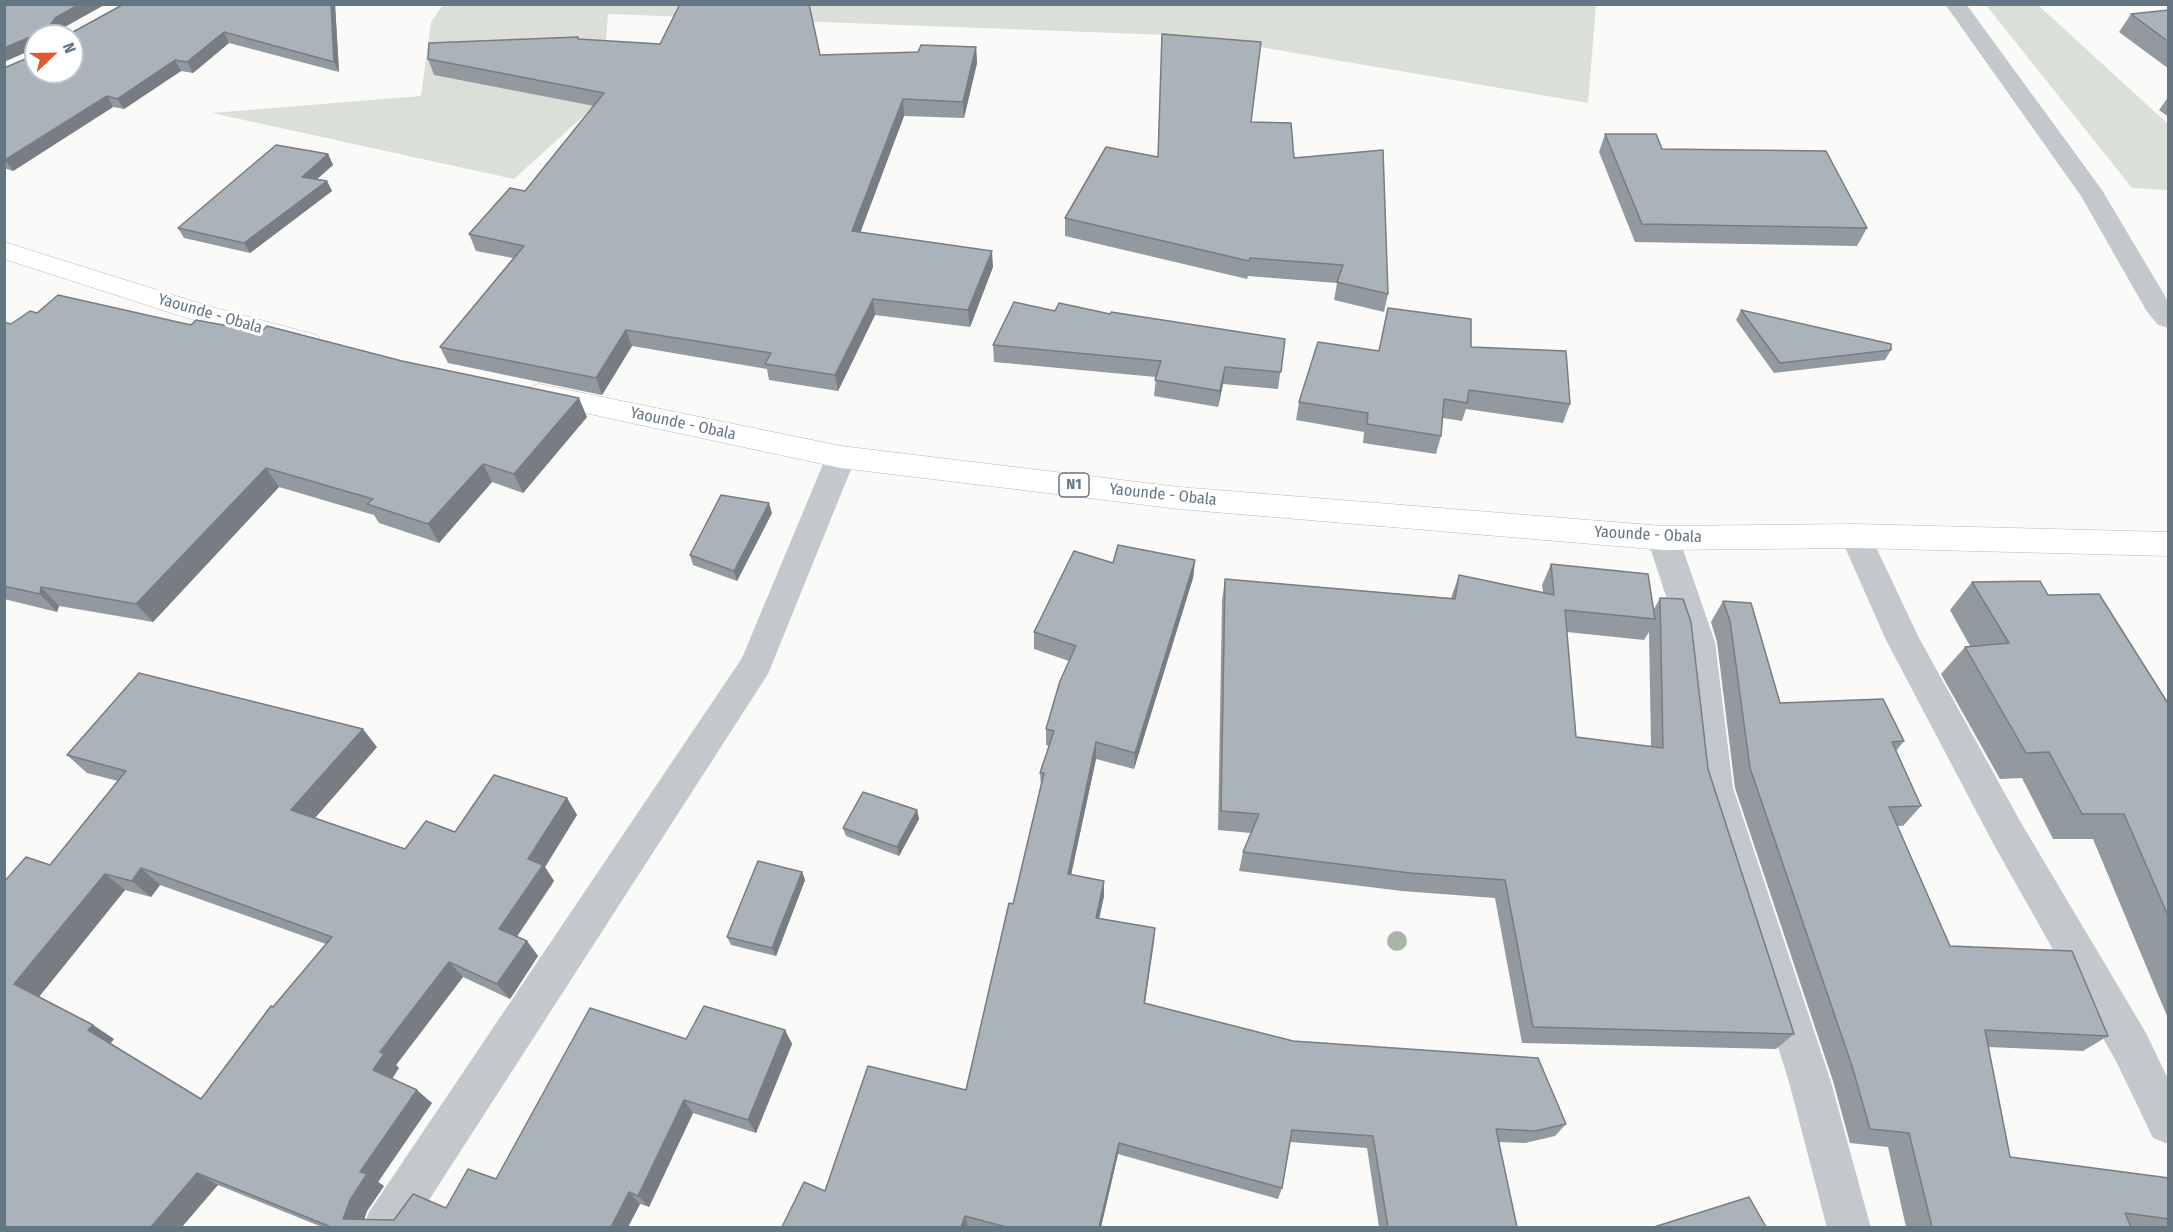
<!DOCTYPE html>
<style>
body{margin:0}
#map{position:relative;width:2173px;height:1232px;overflow:hidden;background:#fafaf8;font-family:"Fira Sans Condensed",sans-serif}
canvas{display:block}
.frame{position:absolute;inset:0;border:6px solid #657683;pointer-events:none}
.north{position:absolute;left:24px;top:24px;width:60px;height:60px;box-sizing:border-box;background:#fff;border:2px solid #c1c8cd;border-radius:50%;rotate:68deg;font-size:16px;font-weight:700;line-height:24px;text-align:center;color:#657683}
.north::after{content:'';display:block;margin:auto;width:21px;height:27px;background:#e4572e;clip-path:polygon(50% 0,100% 100%,50% 72%,0 100%)}
</style>
<div id="map">
<canvas width="2173" height="1232"></canvas>
<div class="frame"></div>
<div class="north">N</div>
</div>
<script>
const c = document.querySelector('canvas').getContext('2d');
c.lineJoin = 'round';
function paint(path, color) {
  c.fillStyle = color;
  c.fill(path, 'evenodd');
}
function toPath(rows) {
  const path = new Path2D();
  for (const r of rows) {
    path.moveTo(r[0], r[1]);
    for (let i = 2; i < r.length; i += 2) path.lineTo(r[i], r[i + 1]);
  }
  return path;
}
function trace(path, color, width, dash) {
  c.strokeStyle = color;
  c.lineWidth = width;
  c.lineCap = dash ? 'butt' : 'round';
  c.setLineDash(dash || []);
  c.stroke(path);
}
function label(font, color, halo, rows, align = 'center') {
  c.font = font + ' "Fira Sans Condensed",sans-serif';
  c.lineWidth = 6;
  c.setLineDash([]);
  c.textBaseline = 'middle';
  c.strokeStyle = halo;
  c.fillStyle = color;
  for (const [text, x, y, turn = 0] of rows) {
    c.save();
    c.translate(x, y);
    c.rotate((+turn || 0) * Math.PI / 180);
    c.textAlign = isNaN(turn) ? turn : align;
    if (halo) c.strokeText(text, 0, 0);
    c.fillText(text, 0, 0);
    c.restore();
  }
}
paint(toPath([
 [443,5,1596,5,1588,103,1195,36,608,14,601,100,514,179,212,113,421,96,431,22],
 [1986,5,2038,5,2168,124,2168,190,2132,188]
]), '#dadfd7');
const highway = toPath([
 [4,242,205,305,317,335,321,341,317,347,307,350,187,318,4,259,4,242],
 [539,384,841,446,1179,487,1663,526,1856,524,2168,532,2168,556,1856,548,1663,550,1179,509,841,468,529,401,525,394,529,387,539,384]
]);
trace(highway, '#b4b9bd', 1);
paint(toPath([
 [1945,4,1966,4,2102,190,2168,301,2168,328,2158,325,2146,310,2081,196,1945,4],
 [841,446,852,449,856,457,768,674,411,1228,363,1228,369,1212,742,658,826,457,830,449,841,446],
 [1856,524,1867,528,1918,636,2020,821,2146,1033,2168,1079,2168,1144,2153,1138,2116,1061,1994,845,1886,640,1840,536,1845,528,1856,524],
 [1663,526,1674,530,1679,538,1715,642,1733,788,1831,1082,1871,1228,1827,1228,1789,1082,1697,788,1681,642,1647,538,1652,530,1663,526]
]), '#c3c8cc');
paint(highway, '#fff');
c.fillStyle = '#aab4a7';
for (const [x, y] of [
 [1397,941]
]) {
  c.beginPath();
  c.arc(x, y, 10, 0, 2 * Math.PI);
  c.fill();
}
paint(toPath([
 [124,4,335,4,339,72,229,43,193,73,181,71,124,109,113,107,13,171,4,168,4,68,30,57,63,28,67,33,73,32],
 [2169,10,2169,69,2119,32,2131,14],
 [578,37,579,39,820,55,918,52,976,47,977,63,964,118,904,116,860,232,993,267,970,327,875,315,838,391,769,380,767,369,632,346,602,395,448,363,440,347,513,258,476,251,469,234,525,191,594,106,434,75,428,59],
 [2169,96,2169,117,2159,110],
 [1252,122,1294,158,1388,294,1384,312,1334,300,1337,283,1248,276,1247,279,1065,236,1065,218,1158,157],
 [1605,134,1662,149,1867,228,1857,246,1635,242,1599,152],
 [328,154,333,165,317,179,327,181,332,191,250,253,184,238,178,228],
 [1388,308,1471,347,1570,404,1563,423,1466,409,1462,421,1443,418,1441,436,1436,454,1363,443,1364,432,1296,420,1299,402,1379,351],
 [1741,310,1891,350,1885,360,1774,373,1736,320],
 [1055,311,1110,314,1285,339,1278,389,1223,384,1218,407,1154,396,1156,377,994,362,993,345],
 [37,313,587,417,523,493,492,482,439,543,379,523,374,515,279,487,153,622,59,606,57,612,4,599,4,322,11,324],
 [772,513,737,581,693,565,690,555],
 [1195,560,1193,578,1134,769,1096,759,1071,875,1104,881,1104,896,1099,918,1155,928,1145,1003,1566,1124,1555,1136,1525,1143,1498,1142,1517,1227,1379,1227,1367,1148,1290,1142,1282,1188,1278,1199,1118,1154,1101,1227,973,1227,825,1191,966,1090,1013,904,1041,786,1040,773,1049,746,1046,745,1046,729,1069,661,1034,649,1034,632,1113,563],
 [1551,564,1654,609,1660,598,1708,769,1794,1034,1776,1049,1522,1043,1495,898,1402,891,1239,871,1243,852,1251,833,1218,830,1222,600,1225,579,1451,598,1459,575,1543,592,1542,585],
 [1567,632,1644,640,1649,632,1651,747,1576,737],
 [1972,582,2048,595,2169,705,2169,1017,2167,1016,2093,839,2053,839,2022,778,2000,779,1941,674,1965,647,1970,646,1950,610],
 [1723,601,1780,703,1904,741,1896,751,1921,806,1903,826,1897,826,1950,946,2108,1036,2083,1051,1988,1047,2010,1157,2169,1178,2169,1227,1906,1227,1888,1147,1850,1143,1833,1081,1735,788,1717,642,1711,622],
 [377,747,315,818,405,849,567,798,577,815,545,867,554,881,517,936,527,941,538,956,510,999,463,977,396,1065,399,1068,392,1079,432,1103,378,1182,384,1186,367,1211,364,1219,394,1220,446,1208,496,1179,686,1039,785,1030,792,1044,756,1133,693,1113,649,1207,640,1204,628,1227,322,1227,218,1185,4,1227,50,865,118,781,87,773,67,755],
 [160,885,326,944,273,1007,201,1099,110,1044,114,1039,93,1025,39,997,125,890,151,897],
 [917,810,919,819,899,856,846,836,843,828],
 [802,872,805,880,776,956,731,945,727,937]
]), '#929a9f');
paint(toPath([
 [80,4,106,4,63,28,68,36,58,35,51,24,55,18],
 [331,4,335,4,339,72,334,62],
 [224,32,229,43,193,73,187,62],
 [30,37,36,48,4,62,4,48],
 [976,47,977,63,964,118,963,102],
 [175,60,181,71,124,109,117,99],
 [107,96,113,107,13,171,5,160],
 [903,99,904,116,855,247,852,231],
 [328,154,333,165,307,188,302,177],
 [327,181,332,191,250,253,244,243],
 [992,251,993,267,970,327,968,310],
 [873,299,875,315,838,391,835,375],
 [626,330,632,346,602,395,596,378],
 [1225,367,1223,384,1218,407,1220,391],
 [579,398,587,417,523,493,514,474],
 [483,464,492,482,439,543,428,524],
 [266,468,279,487,153,622,136,604],
 [769,503,772,513,737,581,734,571],
 [1195,560,1193,578,1134,769,1135,753],
 [41,587,59,606,57,612,40,594],
 [363,729,377,747,307,827,291,810],
 [1096,742,1096,759,1068,889,1068,874],
 [567,798,577,815,545,867,554,881,512,944,499,929,528,859],
 [917,810,919,819,899,856,897,847],
 [141,868,160,885,151,897,132,881],
 [802,872,805,880,776,956,772,948],
 [105,874,125,890,37,999,14,984],
 [1104,881,1104,896,1096,933,1096,918],
 [1155,928,1154,942,1143,1016,1144,1003],
 [527,941,538,956,510,999,497,984],
 [449,962,463,977,396,1065,399,1068,389,1083,373,1070,380,1052],
 [93,1025,114,1039,110,1044,88,1030],
 [785,1030,792,1044,756,1133,748,1120],
 [417,1090,432,1103,378,1182,384,1186,367,1211,362,1227,343,1219,360,1172],
 [684,1100,693,1113,649,1207,638,1196],
 [1119,1143,1118,1154,1101,1227,1099,1227],
 [197,1173,218,1185,182,1227,151,1227],
 [629,1192,640,1204,628,1227,611,1227],
 [965,1216,968,1226,968,1227,961,1227]
]), '#777d82');
const building = toPath([
 [4,4,80,4,55,18,51,24,53,28,63,28,66,34,73,32,124,4,331,4,334,62,224,32,187,62,175,60,117,99,107,96,5,160,4,160,4,68,30,57,30,37,4,48,4,4],
 [36,36,72,36,72,72,36,72,36,36],
 [680,4,809,4,820,55,918,52,921,45,976,47,963,102,903,99,852,231,992,251,968,310,873,299,835,375,765,364,771,353,626,330,596,378,440,347,524,246,469,234,510,188,525,191,604,93,428,59,429,43,578,37,578,39,660,44,680,4],
 [2169,10,2169,42,2131,14,2169,10],
 [1162,34,1261,42,1251,122,1291,123,1294,158,1383,150,1388,294,1337,282,1343,265,1250,258,1249,261,1065,218,1106,147,1158,157,1162,34],
 [1605,134,1656,134,1662,149,1826,151,1867,228,1642,224,1605,134],
 [276,145,328,154,302,177,327,181,244,243,178,228,276,145],
 [58,295,191,325,196,320,261,332,267,326,402,361,579,398,514,474,483,464,428,524,367,504,373,499,266,468,136,604,41,587,40,594,4,586,4,322,11,324,30,311,37,313,58,295],
 [1014,302,1055,311,1059,303,1110,314,1111,312,1285,339,1281,372,1225,367,1220,391,1155,380,1161,361,993,345,1014,302],
 [1388,308,1471,319,1471,347,1566,351,1570,404,1469,390,1467,403,1444,399,1441,436,1367,424,1368,413,1299,402,1318,342,1379,351,1388,308],
 [1741,310,1891,344,1891,350,1780,363,1741,310],
 [721,495,769,503,734,571,690,555,721,495],
 [1118,545,1195,560,1135,753,1096,742,1068,874,1104,881,1096,918,1155,928,1144,1003,1293,1041,1538,1058,1566,1124,1535,1131,1496,1129,1517,1227,1388,1227,1373,1136,1292,1130,1282,1188,1119,1143,1099,1227,1006,1227,965,1216,961,1227,782,1227,804,1182,825,1191,868,1066,966,1090,1009,903,1013,904,1044,773,1040,773,1054,731,1046,729,1060,681,1076,646,1034,632,1074,551,1113,563,1118,545],
 [1551,564,1648,574,1655,619,1565,610,1576,737,1663,748,1660,598,1683,599,1691,622,1708,769,1794,1034,1533,1027,1505,880,1410,873,1243,852,1259,814,1221,811,1225,579,1455,599,1459,575,1554,595,1551,564],
 [2040,581,2048,595,2099,594,2169,705,2169,918,2124,814,2082,814,2049,752,2026,753,1965,647,2009,643,1972,582,2040,581],
 [1723,601,1751,603,1780,703,1883,699,1904,741,1892,742,1921,806,1889,807,1950,946,2072,951,2108,1036,1985,1030,2010,1157,2169,1178,2169,1219,2125,1213,2131,1227,1932,1227,1909,1133,1870,1129,1852,1066,1750,768,1730,621,1723,601],
 [139,673,363,729,291,810,405,849,426,821,455,832,494,775,567,798,528,859,543,865,499,929,527,941,497,984,449,962,380,1052,384,1054,373,1070,417,1090,360,1172,367,1174,350,1200,343,1219,394,1220,413,1194,446,1208,468,1169,496,1179,590,1008,686,1039,704,1006,785,1030,748,1120,684,1100,638,1196,629,1192,611,1227,331,1227,197,1173,151,1227,4,1227,4,882,26,857,50,865,126,771,67,755,139,673],
 [141,868,332,937,273,1007,271,1006,201,1099,88,1030,93,1025,14,984,105,874,132,881,141,868],
 [863,792,917,810,897,847,843,828,863,792],
 [758,861,802,872,772,948,727,937,758,861],
 [1749,1197,1766,1227,1654,1227,1749,1197]
]);
paint(building, '#aab3b9');
trace(building, '#777d82', 1.5);
for (const [x, y, w] of [
 [1074,485,30]
]) {
  const box = new Path2D();
  box.roundRect(x - w / 2, y - 12, w, 24, 4.5);
  c.fillStyle = '#fff';
  c.fill(box);
  trace(box, '#657683', 1.5);
}
label('bold 15px', '#657683', null, [
 ["N1",1074,485]
]);
label('16px', '#657683', '#fff', [
 ["Yaounde - Obala",210,314,16],
 ["Yaounde - Obala",683,424,12],
 ["Yaounde - Obala",1163,495,6],
 ["Yaounde - Obala",1648,535,3]
]);
</script>
